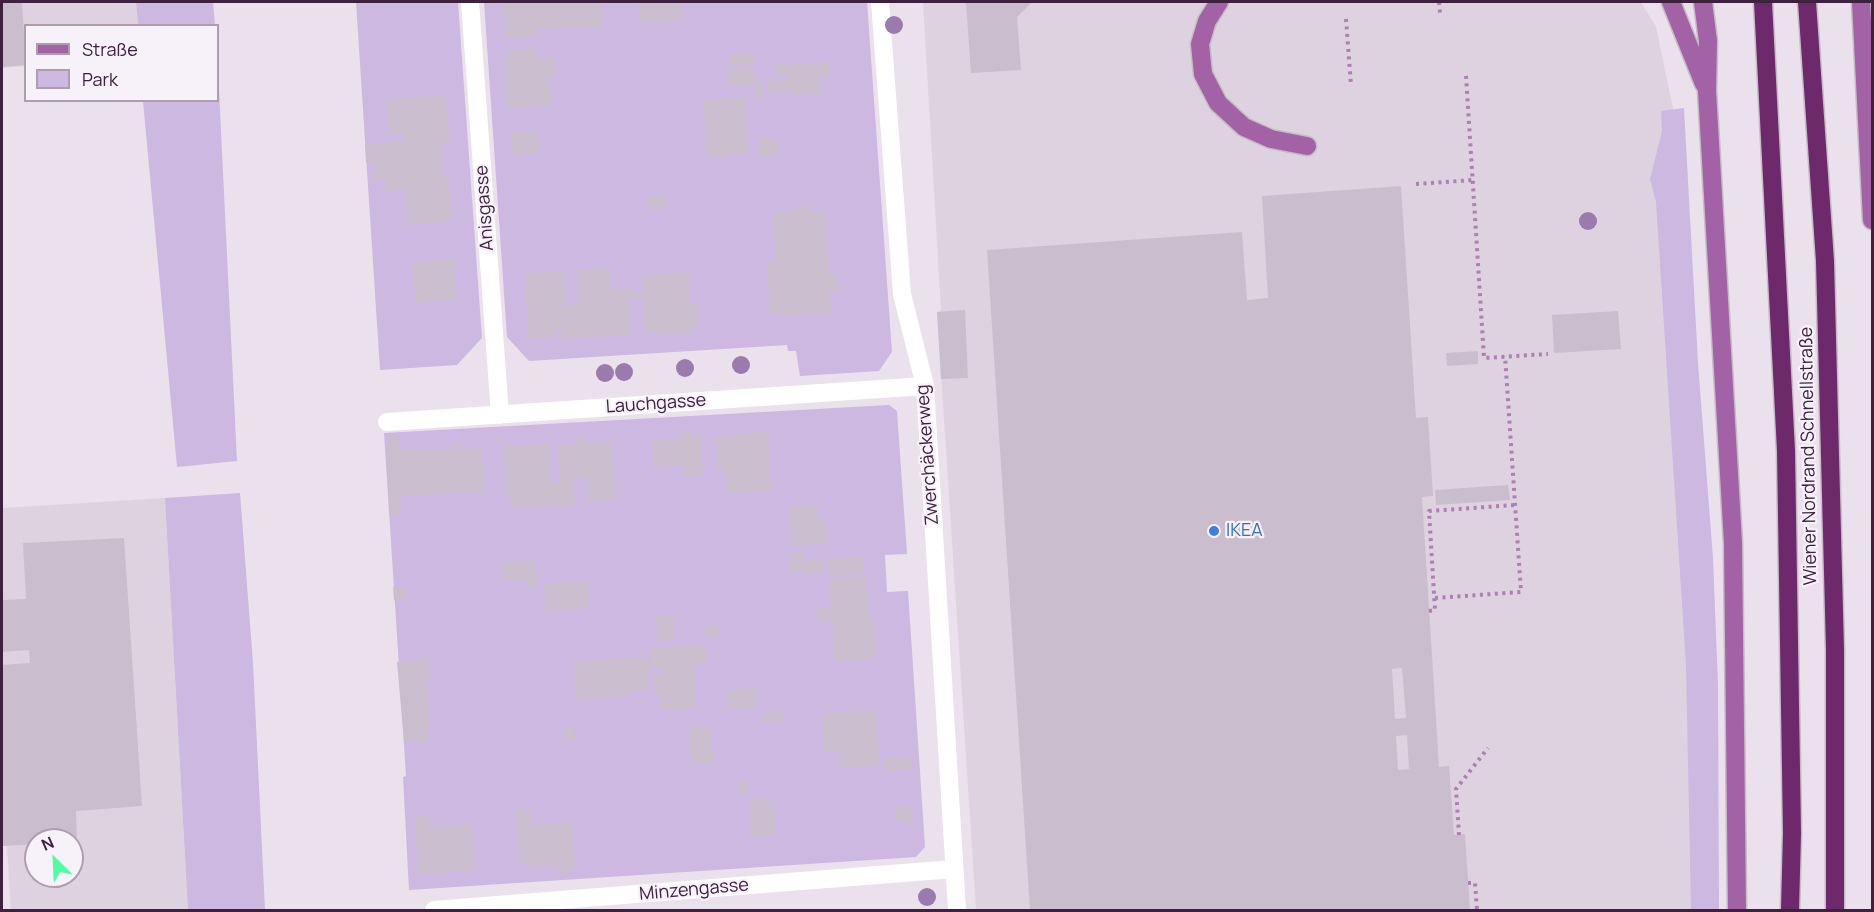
<!DOCTYPE html>
<meta charset="utf-8">
<style>
body{margin:0}
#map{position:relative;width:1874px;height:912px;overflow:hidden;background:#eae1ed;font-family:Manrope,sans-serif}
canvas{display:block}
.frame{position:absolute;inset:0;border:3px solid #3e203f;pointer-events:none}
.legend{position:absolute;left:24px;top:24px;width:195px;height:78px;box-sizing:border-box;background:#f7f2f9;border:2px solid #ad9eaf;margin:0;padding:8px 10px;list-style:none;font-size:18px;color:#3e203f}
.legend li{display:flex;align-items:center;gap:12px;height:30px}
.legend b{width:30px;border:2px solid #ad9eaf}
.north{position:absolute;left:24px;top:828px;width:60px;height:60px;box-sizing:border-box;background:#f7f2f9;border:2px solid #ad9eaf;border-radius:50%;rotate:336deg;font-size:16px;font-weight:700;line-height:24px;text-align:center;color:#3e203f}
.north::after{content:'';display:block;margin:auto;width:21px;height:27px;background:#50fda2;clip-path:polygon(50% 0,100% 100%,50% 72%,0 100%)}
</style>
<div id="map">
<canvas width="1874" height="912"></canvas>
<div class="frame"></div>
<ul class="legend">
<li><b style="height:8px;background:#a462a6"></b>Straße</li>
<li><b style="height:16px;background:#ccb8e0"></b>Park</li>
</ul>
<div class="north">N</div>
</div>
<script>
const c = document.querySelector('canvas').getContext('2d');
c.lineJoin = 'round';
function paint(path, color) {
  c.fillStyle = color;
  c.fill(path, 'evenodd');
}
function toPath(rows) {
  const path = new Path2D();
  for (const r of rows) {
    path.moveTo(r[0], r[1]);
    for (let i = 2; i < r.length; i += 2) path.lineTo(r[i], r[i + 1]);
  }
  return path;
}
function trace(path, color, width, dash) {
  c.strokeStyle = color;
  c.lineWidth = width;
  c.lineCap = dash ? 'butt' : 'round';
  c.setLineDash(dash || []);
  c.stroke(path);
}
function label(font, color, halo, rows, align = 'center') {
  c.font = font + ' Manrope,sans-serif';
  c.lineWidth = 4.5;
  c.setLineDash([]);
  c.textBaseline = 'middle';
  c.strokeStyle = halo;
  c.fillStyle = color;
  for (const [text, x, y, turn = 0] of rows) {
    c.save();
    c.translate(x, y);
    c.rotate((+turn || 0) * Math.PI / 180);
    c.textAlign = isNaN(turn) ? turn : align;
    if (halo) c.strokeText(text, 0, 0);
    c.fillText(text, 0, 0);
    c.restore();
  }
}
paint(toPath([
 [2,2,136,2,138,25,26,26,25,66,2,68],
 [923,2,1641,2,1656,27,1673,108,1713,910,976,910,937,312,941,311],
 [165,498,188,910,11,910,7,846,2,846,2,508],
 [36,840,72,840,72,876,36,876]
]), '#ded2e1');
paint(toPath([
 [136,2,213,2,215,25,138,25],
 [356,2,458,2,482,338,457,365,380,370],
 [484,2,867,2,892,352,879,371,800,376,796,351,788,351,787,345,529,361,507,337],
 [218,69,237,461,177,467,143,101,218,100],
 [1684,108,1698,363,1713,558,1718,685,1719,910,1691,910,1686,665,1656,202,1650,179,1662,131,1661,111],
 [889,405,897,411,907,554,885,555,887,592,908,591,925,847,916,857,409,890,403,777,406,776,384,433],
 [240,493,253,663,265,910,188,910,165,498]
]), '#ccb8e0');
paint(toPath([
 [2,2,22,2,26,65,2,67],
 [503,2,601,2,603,27,538,29,539,35,506,38],
 [639,2,681,2,682,20,640,23],
 [966,2,1032,2,1017,17,1021,70,971,73],
 [535,48,536,58,554,56,555,77,546,78,546,84,550,84,552,105,507,108,504,60,507,60,506,50],
 [753,53,754,64,730,66,730,54],
 [829,62,830,76,820,77,821,94,795,95,795,91,767,92,767,81,788,79,787,75,777,76,776,64],
 [754,68,755,84,729,86,728,69],
 [763,81,764,97,756,98,755,82],
 [446,95,450,143,441,143,443,178,449,178,452,218,446,222,408,225,405,189,386,191,385,180,374,180,373,162,366,162,365,144,404,141,403,133,389,134,386,100],
 [745,97,748,153,731,154,731,157,707,156,703,100],
 [536,130,538,153,513,155,511,132],
 [772,136,772,141,779,140,780,156,760,157,759,138],
 [1401,186,1416,418,1428,417,1433,496,1422,497,1439,767,1449,766,1454,835,1465,834,1470,910,1030,910,987,250,1242,232,1247,300,1268,298,1262,196],
 [1402,668,1406,718,1395,719,1392,669],
 [1407,735,1409,769,1398,770,1396,736],
 [665,195,666,208,649,210,648,197],
 [811,206,811,211,825,211,829,275,838,274,839,291,830,291,831,313,779,316,779,313,770,313,767,262,776,261,773,213,791,212,791,207],
 [454,258,457,300,416,303,412,262],
 [610,267,611,290,633,289,633,294,643,294,642,276,689,272,690,304,698,304,699,326,692,326,692,333,657,335,656,332,645,333,643,299,628,300,630,335,562,339,562,330,555,331,556,337,528,339,525,273,564,271,566,305,579,304,577,270],
 [965,310,968,378,941,379,937,312],
 [1618,311,1621,349,1554,353,1552,315],
 [1478,351,1478,364,1447,366,1446,353],
 [692,431,693,437,701,436,703,476,684,477,683,465,654,467,652,441,681,438,681,432],
 [768,431,771,491,727,494,726,470,717,470,716,436],
 [400,436,400,450,453,450,453,444,462,443,462,449,482,448,484,493,400,496,401,514,389,515,387,437],
 [587,438,587,443,611,442,615,499,587,501,586,477,573,478,575,506,511,507,510,494,506,494,504,445,549,444,550,483,560,482,558,445,576,444,575,439],
 [1508,485,1510,500,1436,505,1435,490],
 [817,505,818,520,826,520,827,544,792,546,789,506],
 [124,538,142,806,76,811,77,842,36,840,36,844,2,846,2,665,30,663,29,650,2,652,2,600,26,599,23,543],
 [803,552,804,561,822,559,824,573,805,574,804,571,790,571,789,553],
 [863,556,864,573,829,576,828,559],
 [536,560,537,588,528,588,527,579,503,580,502,563],
 [866,576,869,622,874,621,876,658,835,661,832,620,817,621,816,608,831,607,829,579],
 [587,581,589,608,546,611,544,584],
 [393,587,405,587,405,600,394,600],
 [673,615,675,639,658,640,655,617],
 [718,625,719,637,706,638,706,626],
 [705,645,706,664,694,665,696,708,662,710,662,694,655,695,654,676,661,676,662,667,651,667,650,648],
 [429,658,431,678,426,679,430,726,427,727,428,741,404,741,397,662],
 [625,658,649,659,650,690,627,691,627,696,576,699,574,661],
 [756,688,757,707,729,709,728,690],
 [876,710,880,766,841,769,840,751,825,752,822,713],
 [784,712,784,722,762,722,761,716,765,713],
 [710,726,714,762,692,764,689,727],
 [575,728,576,739,565,740,564,729],
 [911,757,911,770,886,771,885,758],
 [747,781,748,794,739,795,738,782],
 [769,797,769,802,774,802,777,834,749,836,749,799],
 [895,805,912,805,913,826,905,826,905,820,896,821],
 [516,810,530,810,531,825,571,822,575,863,572,870,563,874,558,870,557,865,530,867,529,863,520,863],
 [415,815,429,815,430,827,472,824,474,870,449,871,449,874,418,873]
]), '#cabdce');
const major = toPath([
 [1219,2,1207,21,1200,44,1203,74,1218,103,1244,127,1271,139,1307,146],
 [1671,2,1704,84],
 [1703,2,1708,41,1707,91,1733,543,1737,910],
 [1861,2,1872,220]
]);
const highway = toPath([
 [1763,2,1786,451,1792,833,1790,910],
 [1807,2,1825,261,1835,650,1835,910]
]);
trace(major, '#c5bcc5', 21);
trace(highway, '#c5bcc5', 21);
trace(toPath([
 [1439,2,1440,13],
 [1346,19,1351,85],
 [1466,76,1484,358,1548,354],
 [1416,184,1473,180],
 [1435,598,1521,592,1505,356],
 [1429,611,1435,610,1429,511,1515,505],
 [1459,835,1456,789,1488,748],
 [1468,883,1475,883,1477,910]
]), '#af7fb3', 4, [3, 4.5]);
trace(toPath([
 [470,2,500,415],
 [880,2,902,294,925,386,957,910],
 [387,422,925,386],
 [434,910,954,869]
]), '#fff', 18);
trace(major, '#a462a6', 18);
trace(highway, '#6e296c', 18);
c.fillStyle = '#9b7bad';
for (const [x, y] of [
 [894,25],
 [1588,221],
 [741,365],
 [685,368],
 [624,372],
 [605,373],
 [927,897]
]) {
  c.beginPath();
  c.arc(x, y, 9, 0, 2 * Math.PI);
  c.fill();
}
for (const [x, y, r, color] of [
 [1214,531,6,"#3f7fe0"]
]) {
  const dot = new Path2D();
  dot.arc(x, y, r, 0, 2 * Math.PI);
  c.fillStyle = color;
  c.fill(dot);
  trace(dot, '#f7f2f9', 2);
}
label('18px', '#3e203f', '#f7f2f9', [
 ["Anisgasse",485,208,-94],
 ["Lauchgasse",656,404,-4],
 ["Zwerchäckerweg",928,455,-94],
 ["Wiener Nordrand Schnellstraße",1809,456,-91],
 ["Minzengasse",694,890,-5]
]);
label('18px', '#366cbe', '#f7f2f9', [
 ["IKEA",1226,531]
], 'left');
</script>
